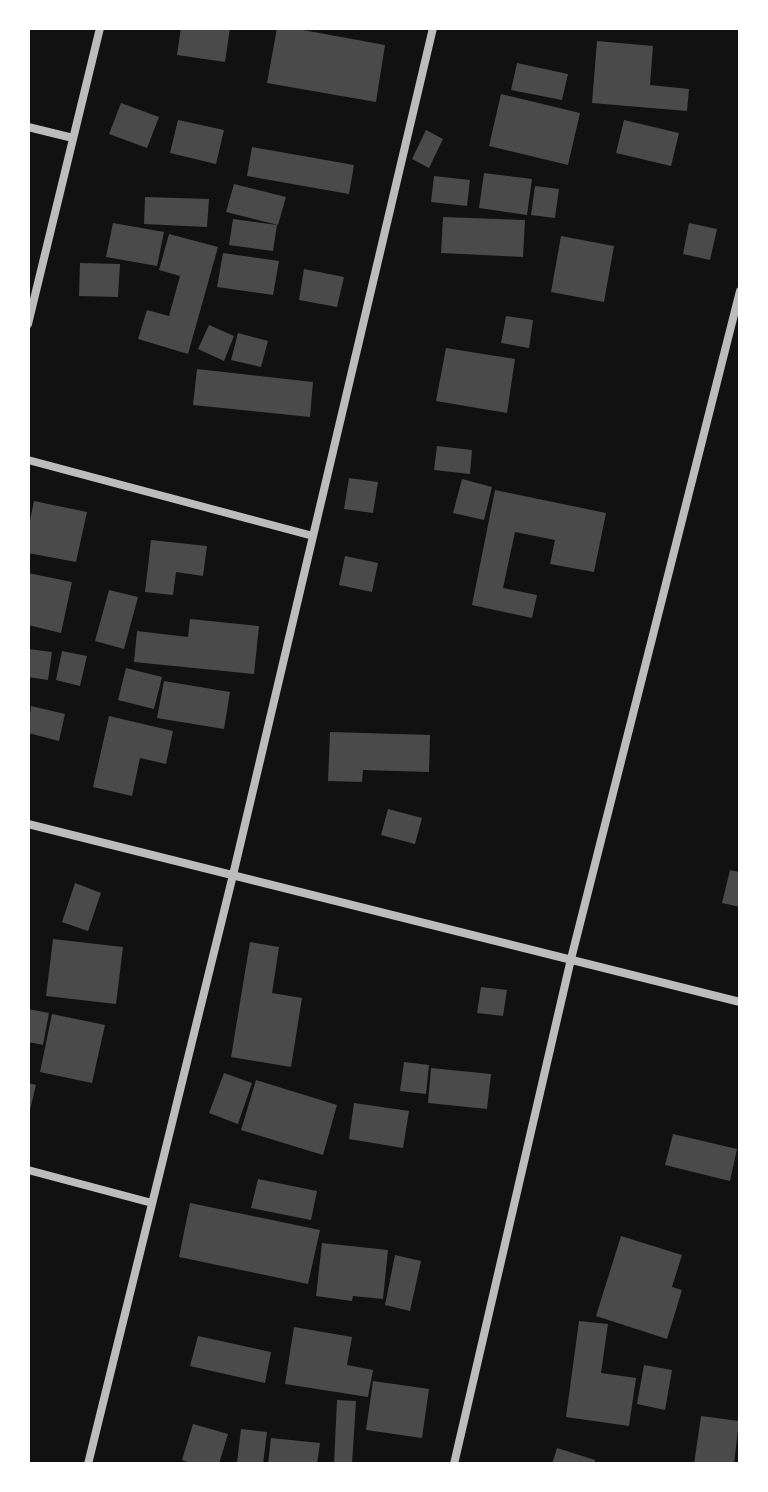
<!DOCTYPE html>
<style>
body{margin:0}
#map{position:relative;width:768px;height:1492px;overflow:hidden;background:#111;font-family:"PT Sans Narrow",sans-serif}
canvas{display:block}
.frame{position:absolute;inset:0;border:30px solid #fff;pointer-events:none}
</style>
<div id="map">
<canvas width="768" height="1492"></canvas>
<div class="frame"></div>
</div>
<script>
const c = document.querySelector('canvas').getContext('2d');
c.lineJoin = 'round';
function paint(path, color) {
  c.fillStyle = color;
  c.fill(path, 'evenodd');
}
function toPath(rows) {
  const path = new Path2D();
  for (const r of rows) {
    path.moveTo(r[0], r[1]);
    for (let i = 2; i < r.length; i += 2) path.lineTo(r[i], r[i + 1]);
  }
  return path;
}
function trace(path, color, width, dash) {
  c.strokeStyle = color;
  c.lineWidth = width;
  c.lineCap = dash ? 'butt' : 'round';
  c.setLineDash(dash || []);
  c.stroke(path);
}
paint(toPath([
 [181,28,230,28,225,62,177,55],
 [277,28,292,28,385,45,376,102,267,83],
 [597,41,653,46,650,85,689,89,687,111,592,103],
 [517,63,568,74,562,100,511,90],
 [501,94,580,113,568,165,489,146],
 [121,103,159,117,147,148,109,134],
 [178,120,224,130,216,164,170,153],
 [624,120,679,133,671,166,616,153],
 [426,130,443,139,429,168,412,159],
 [252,147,354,165,349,194,247,176],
 [484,173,532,179,527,215,479,208],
 [434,176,470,180,467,206,431,202],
 [234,184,286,197,278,225,226,212],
 [535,186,559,189,555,218,531,215],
 [145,197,209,199,207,227,144,224],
 [443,217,525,220,523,257,441,253],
 [233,219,277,225,273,251,229,245],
 [113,223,164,232,157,266,106,257],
 [689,223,717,229,710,260,683,254],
 [169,234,218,247,188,354,138,339,147,310,169,316,180,276,159,270],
 [561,236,614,246,604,302,551,292],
 [223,253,279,261,273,295,217,287],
 [80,263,120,264,118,297,79,296],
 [304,269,344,277,337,307,299,300],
 [506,316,533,320,529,348,501,343],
 [209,325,234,336,224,361,198,349],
 [238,333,268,341,261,367,231,360],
 [446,348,515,359,507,413,436,401],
 [197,369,313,382,310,417,193,405],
 [437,446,472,450,470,474,434,470],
 [349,478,378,482,373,513,344,509],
 [462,479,492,487,484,520,453,513],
 [495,490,606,513,594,572,550,564,555,540,515,532,503,588,537,595,532,618,472,605],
 [34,501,87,512,76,562,28,553,28,530],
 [151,540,207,546,203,576,176,572,173,595,145,592],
 [345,556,378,563,372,592,339,585],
 [28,573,72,582,61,633,28,625],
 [109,590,138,597,124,649,95,641],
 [190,619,259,626,254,674,134,662,137,631,188,637],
 [28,649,52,652,48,680,28,677],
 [62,651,87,656,80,686,56,680],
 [126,668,162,677,154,709,118,700],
 [164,681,230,692,224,729,157,718],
 [31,706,65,714,59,741,28,733],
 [109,716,173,731,166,764,140,758,132,796,93,787],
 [330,732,430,735,429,772,363,770,362,782,328,781],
 [388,809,422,818,415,844,381,835],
 [730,870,740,872,740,907,722,903],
 [75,883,101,893,88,931,62,922],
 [53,939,123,947,116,1004,46,996],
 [250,942,279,947,272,993,302,998,291,1067,231,1057],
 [481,987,507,990,503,1016,477,1013],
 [28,1009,49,1013,43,1045,28,1042],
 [52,1014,105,1025,92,1083,40,1072],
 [404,1062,429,1065,426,1094,400,1091],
 [431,1068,491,1074,487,1109,428,1103],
 [224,1073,252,1083,238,1124,209,1113],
 [256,1080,337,1105,323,1155,241,1130],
 [28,1083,36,1085,29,1114,28,1114],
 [354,1103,409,1111,403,1148,349,1139],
 [673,1134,737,1149,730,1181,665,1165],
 [258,1179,317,1191,311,1220,251,1208],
 [190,1203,320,1230,308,1284,179,1257],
 [621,1236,682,1255,672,1287,682,1290,667,1339,596,1316],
 [322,1243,388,1250,383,1299,353,1296,352,1301,316,1296],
 [395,1255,421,1261,410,1311,385,1305],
 [579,1321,608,1324,601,1373,636,1378,629,1426,566,1417],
 [294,1327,352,1337,347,1365,373,1370,368,1397,285,1384],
 [198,1336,271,1352,265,1383,190,1366],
 [644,1365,672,1370,665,1410,637,1404],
 [373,1381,429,1389,422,1438,366,1430],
 [337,1400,356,1401,352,1464,334,1464],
 [701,1416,739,1421,734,1464,694,1464],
 [193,1424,228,1434,219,1464,194,1464,182,1460],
 [241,1429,267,1432,263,1464,237,1463],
 [271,1438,320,1443,317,1464,268,1464],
 [557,1448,595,1460,594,1464,552,1464]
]), '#4a4a4a');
trace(toPath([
 [28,127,73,138],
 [28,324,100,28],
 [28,460,313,536],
 [28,824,740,1002],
 [28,1170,152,1203],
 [88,1464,233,875,433,28],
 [454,1464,571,959,740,291]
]), '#bcbcbc', 8);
</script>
